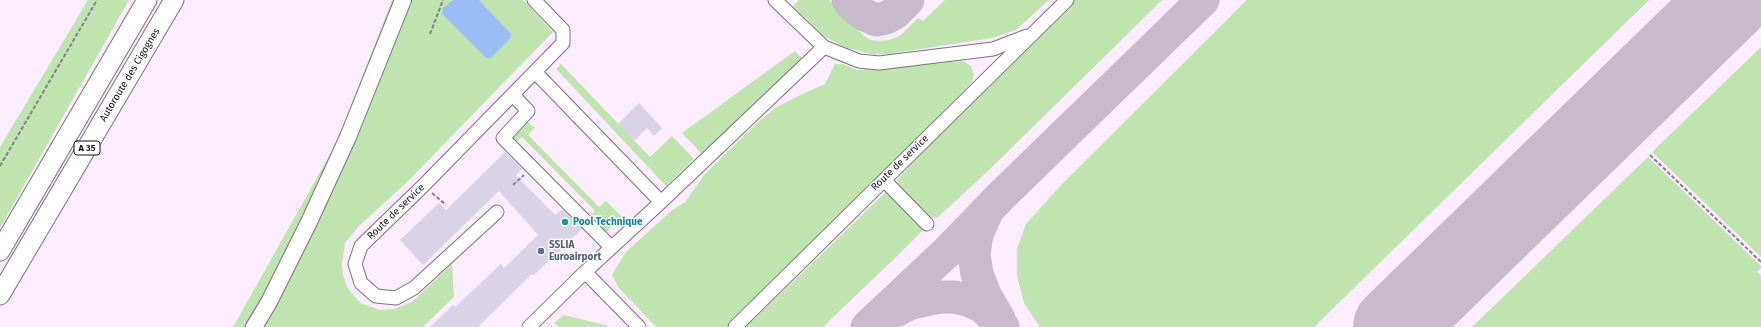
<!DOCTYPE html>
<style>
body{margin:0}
canvas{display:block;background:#fbecfe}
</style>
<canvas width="1761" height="327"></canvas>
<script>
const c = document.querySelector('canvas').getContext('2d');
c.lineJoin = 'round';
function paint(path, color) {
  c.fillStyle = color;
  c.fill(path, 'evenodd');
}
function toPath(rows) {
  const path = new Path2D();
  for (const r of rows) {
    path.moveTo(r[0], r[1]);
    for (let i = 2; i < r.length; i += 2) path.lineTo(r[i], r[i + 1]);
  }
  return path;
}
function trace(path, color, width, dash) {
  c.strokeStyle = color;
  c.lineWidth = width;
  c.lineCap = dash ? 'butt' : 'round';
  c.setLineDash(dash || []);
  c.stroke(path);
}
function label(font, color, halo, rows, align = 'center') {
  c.font = font + ' "Fira Sans",sans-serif';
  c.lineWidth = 3;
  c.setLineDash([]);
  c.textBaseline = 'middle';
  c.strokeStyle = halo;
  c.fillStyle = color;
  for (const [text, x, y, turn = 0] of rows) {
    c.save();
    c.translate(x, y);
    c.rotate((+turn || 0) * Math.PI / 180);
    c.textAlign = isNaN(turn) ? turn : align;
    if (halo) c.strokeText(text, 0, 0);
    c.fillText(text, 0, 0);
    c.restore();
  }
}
paint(toPath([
 [88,0,129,0,0,228,0,147],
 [392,0,523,0,553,32,406,183,359,226,345,243,342,264,343,275,347,287,354,296,362,304,380,310,394,309,412,302,452,264,454,297,423,327,233,327,337,142],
 [799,0,829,0,864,36,871,40,880,41,889,40,900,36,918,18,923,21,945,0,1049,0,1016,30,992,38,888,54,871,54,844,47,824,36,793,6],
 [1074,0,1162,0,988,171,937,218,926,216,900,189,897,180,925,149],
 [1247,0,1649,0,1314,327,1040,327,1024,303,1017,276,1017,249,1026,224,1062,184],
 [1761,47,1761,257,1652,152],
 [795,51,803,59,702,154,682,133],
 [963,61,971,66,974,74,972,82,729,327,656,327,619,288,612,275,625,253,671,211,685,202,705,174,759,121,777,107,800,95,825,84,835,64,843,64,857,70],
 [561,64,650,157,672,136,694,159,666,186,556,69],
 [526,120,535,128,528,135,599,207,606,201,622,217,603,235,588,219,595,211,522,137,514,144,508,138],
 [1648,157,1761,266,1761,268,1757,272,1761,275,1761,327,1472,327],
 [887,191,923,230,895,258,823,327,746,327],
 [564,315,605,325,608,327,559,327,554,323]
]), '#bfe4af');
paint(toPath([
 [453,0,479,0,511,34,510,39,491,58,486,58,442,14,443,8]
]), '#9bbdf5');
trace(toPath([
 [848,0,855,8,865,15,876,20,886,18,895,13,908,0],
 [986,214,977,234,974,254,977,274,986,297,999,319],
 [889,314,911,303,940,297,954,297,968,300,983,307,1003,327],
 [867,327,949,250,1000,197,1203,0]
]), '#c7baca', 33);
trace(toPath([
 [1394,327,1730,0]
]), '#c7baca', 82);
paint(toPath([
 [639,103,662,128,654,136,647,128,634,141,618,124],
 [505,152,522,169,516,175,555,215,562,209,582,229,533,276,532,274,478,327,430,327,453,305,455,307,501,264,504,268,538,235,499,191,423,265,400,240,439,203,446,210]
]), '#dad2e7');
const minor = toPath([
 [775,0,824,47,859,61,879,63,993,49,1027,36],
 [535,72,661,202],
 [513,95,528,111,503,138,611,247],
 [884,180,927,224],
 [497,212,414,288,396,298,376,296,361,283,355,264,361,246,423,186,563,43,563,30,534,0],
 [585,272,639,327],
 [529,327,585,272,661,202,824,47],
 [735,327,1067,0]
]);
const major = toPath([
 [254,327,269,302,309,222,348,137,403,0]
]);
const highway = toPath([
 [0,251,147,0],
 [0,295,174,0]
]);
trace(minor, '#7c6f7f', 15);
trace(major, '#7c6f7f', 18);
trace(highway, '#7c6f7f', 21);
trace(toPath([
 [430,34,443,0],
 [1650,155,1761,262],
 [0,166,97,0],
 [513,185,524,175],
 [432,193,446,205]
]), '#887e8a', 2, [4, 2]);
trace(minor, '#fff', 13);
trace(major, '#fff', 16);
trace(highway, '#fff', 19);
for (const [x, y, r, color] of [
 [565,222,4,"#0f9aa8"],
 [541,251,4,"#5c6f8a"]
]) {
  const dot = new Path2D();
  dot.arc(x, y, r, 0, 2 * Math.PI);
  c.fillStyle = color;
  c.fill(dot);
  trace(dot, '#fff', 1.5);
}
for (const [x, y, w] of [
 [87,148,26]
]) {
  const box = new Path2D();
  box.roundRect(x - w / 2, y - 7, w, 14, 3);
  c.fillStyle = '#fff';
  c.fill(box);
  trace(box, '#161117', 1);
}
label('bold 9px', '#161117', null, [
 ["A 35",87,148]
]);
label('10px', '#161117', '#fff', [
 ["Autoroute des Cigognes",130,75,-59],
 ["Route de service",900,163,-44],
 ["Route de service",396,212,-44]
]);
label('bold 10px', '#0d838f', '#fff', [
 ["Pool Technique",573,222]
], 'left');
label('bold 10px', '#4e5e75', '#fff', [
 ["SSLIA",549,245],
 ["Euroairport",549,257]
], 'left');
</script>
